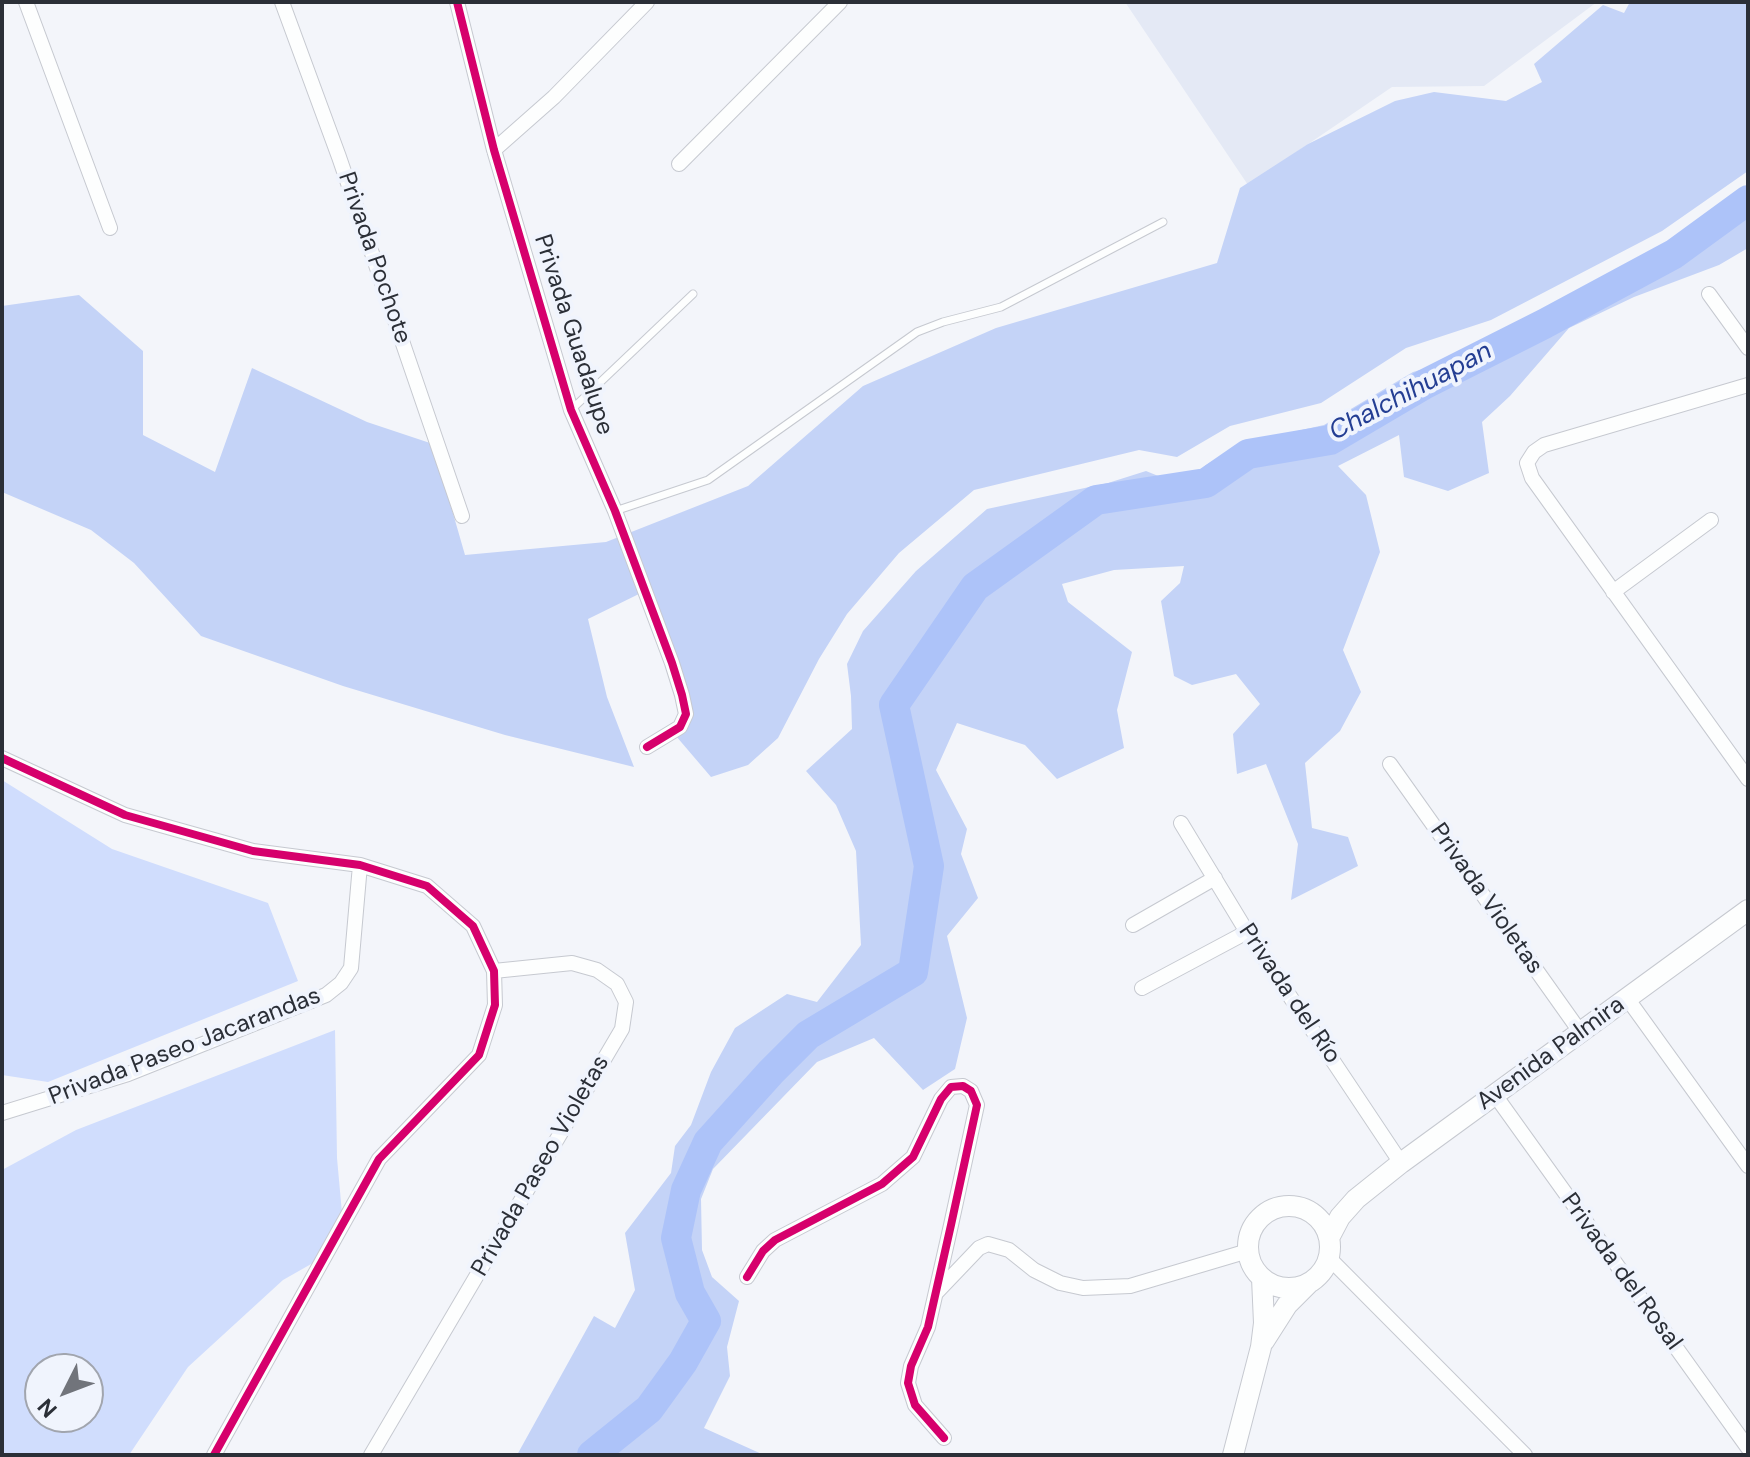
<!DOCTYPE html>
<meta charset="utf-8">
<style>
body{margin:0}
#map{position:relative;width:1750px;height:1457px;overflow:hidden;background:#f3f5fa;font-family:"DM Sans",sans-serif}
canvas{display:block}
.frame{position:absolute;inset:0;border:4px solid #2b2f37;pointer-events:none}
.north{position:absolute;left:24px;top:1353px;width:80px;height:80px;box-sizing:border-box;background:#f0f4fd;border:2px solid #a1a5ae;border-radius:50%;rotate:228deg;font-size:22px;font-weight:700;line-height:32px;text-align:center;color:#2b2f37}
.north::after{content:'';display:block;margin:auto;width:28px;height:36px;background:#71747b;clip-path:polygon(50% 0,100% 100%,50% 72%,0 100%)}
</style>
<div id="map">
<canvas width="1750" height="1457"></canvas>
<div class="frame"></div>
<div class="north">N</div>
</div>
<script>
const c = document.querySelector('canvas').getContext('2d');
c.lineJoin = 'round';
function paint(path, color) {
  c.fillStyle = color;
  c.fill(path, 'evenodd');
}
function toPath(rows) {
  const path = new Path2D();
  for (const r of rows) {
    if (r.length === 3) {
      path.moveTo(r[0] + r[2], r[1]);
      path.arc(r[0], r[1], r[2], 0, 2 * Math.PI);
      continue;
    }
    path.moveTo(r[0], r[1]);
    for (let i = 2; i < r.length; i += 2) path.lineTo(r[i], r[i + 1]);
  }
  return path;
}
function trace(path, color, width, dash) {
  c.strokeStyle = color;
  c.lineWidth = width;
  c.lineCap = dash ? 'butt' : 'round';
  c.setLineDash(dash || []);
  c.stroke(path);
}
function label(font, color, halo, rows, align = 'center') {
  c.font = font + ' "DM Sans",sans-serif';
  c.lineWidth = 8;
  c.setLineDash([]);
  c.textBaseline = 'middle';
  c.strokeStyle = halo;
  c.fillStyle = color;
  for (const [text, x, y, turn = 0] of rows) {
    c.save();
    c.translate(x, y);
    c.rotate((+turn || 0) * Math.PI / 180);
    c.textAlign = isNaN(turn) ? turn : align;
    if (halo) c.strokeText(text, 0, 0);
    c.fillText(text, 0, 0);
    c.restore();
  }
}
paint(toPath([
 [1125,2,1597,2,1484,86,1392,87,1248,185]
]), '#e4e9f5');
paint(toPath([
 [2,780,112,849,268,903,298,981,48,1082,2,1075],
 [335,1030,337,1158,342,1213,320,1259,283,1280,188,1367,129,1455,2,1455,2,1170,76,1130],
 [40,1369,88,1369,88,1417,40,1417]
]), '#d0ddfd');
paint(toPath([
 [1630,2,1748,2,1748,171,1662,231,1491,320,1406,348,1321,403,1230,426,1177,457,1139,450,974,490,899,553,847,614,819,659,778,738,748,765,711,777,670,729,689,703,645,591,588,619,607,697,634,767,505,735,343,686,201,636,134,563,91,530,2,492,2,306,79,295,143,351,143,435,215,472,252,368,367,422,433,444,465,555,606,542,748,486,863,386,996,328,1217,263,1240,188,1308,144,1395,101,1434,92,1506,101,1542,82,1534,64,1603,5,1624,13],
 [1748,211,1748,248,1719,265,1634,297,1569,328,1510,396,1482,422,1489,473,1448,491,1404,477,1399,435,1338,466,1366,495,1380,552,1343,650,1361,692,1340,731,1305,763,1312,828,1348,837,1358,866,1291,900,1298,844,1266,764,1237,774,1233,734,1260,704,1236,674,1192,685,1174,676,1161,601,1180,583,1184,566,1114,570,1062,584,1068,602,1132,652,1117,710,1124,748,1057,779,1025,745,957,723,936,770,967,829,961,854,978,898,947,936,967,1018,955,1069,923,1090,874,1038,817,1062,713,1169,701,1199,702,1250,712,1277,739,1301,727,1347,730,1376,704,1428,764,1455,517,1455,594,1316,615,1328,635,1290,625,1233,671,1173,675,1146,691,1125,711,1072,735,1028,787,994,817,1002,861,945,856,851,836,805,806,771,852,729,851,696,847,664,863,631,916,571,987,509,1108,483,1146,471,1168,480,1189,480,1206,465,1243,443,1324,425,1413,372,1478,353,1503,338,1544,324,1583,296,1627,280]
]), '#c4d3f7');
trace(toPath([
 [592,1455,649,1409,683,1362,706,1321,690,1293,676,1238,686,1190,708,1142,771,1072,808,1035,913,972,929,866,894,705,975,587,1096,500,1206,483,1248,454,1330,440,1425,384,1544,324,1674,254,1748,200]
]), '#adc3f9', 30);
const service = toPath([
 [571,410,693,294],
 [615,511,708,480,917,332,943,322,1001,307,1163,222]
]);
const minor = toPath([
 [26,2,110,228],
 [282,2,339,157,462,516],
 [457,2,494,150,571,410,615,511,672,663,682,695,686,714,680,727,647,747],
 [494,150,554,97,647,2],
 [679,164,840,2],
 [1709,294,1748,348],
 [1748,385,1544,445,1534,452,1527,463,1532,478,1748,779],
 [1613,592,1711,520],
 [2,758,125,815,253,851,360,865,427,886,473,926,494,971,495,1005,479,1055,379,1159,214,1455],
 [1390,764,1581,1033],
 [1181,823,1247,932,1401,1163],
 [1133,925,1215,878],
 [1142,988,1247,932],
 [1627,998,1748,1166],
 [1495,1095,1748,1448],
 [2,1113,128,1074,326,995,341,983,351,968,360,865],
 [1329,1258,1525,1455],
 [747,1277,763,1251,775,1240,882,1184,913,1157,941,1099,951,1087,963,1086,971,1091,977,1105,951,1225,928,1327,911,1366,908,1383,915,1405,944,1438],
 [937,1292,979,1248,988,1244,1009,1250,1034,1270,1060,1283,1083,1288,1130,1286,1248,1251],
 [371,1455,622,1029,626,1002,617,984,597,970,572,963,494,971]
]);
const secondary = toPath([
 [1289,1247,41],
 [1329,1238,1340,1217,1356,1199,1401,1163,1748,910],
 [1264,1341,1287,1305,1308,1284],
 [1233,1455,1261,1347,1264,1323,1262,1278]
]);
trace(service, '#c6c9d0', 9);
trace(minor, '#c6c9d0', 16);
trace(secondary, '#c6c9d0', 22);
trace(service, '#fdfefe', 7);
trace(minor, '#fdfefe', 14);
trace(secondary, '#fdfefe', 20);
trace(toPath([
 [457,2,494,150,571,410,615,511,672,663,682,695,686,714,680,727,647,747],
 [2,758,125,815,253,851,360,865,427,886,473,926,494,971,495,1005,479,1055,379,1159,214,1455],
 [747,1277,763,1251,775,1240,882,1184,913,1157,941,1099,951,1087,963,1086,971,1091,977,1105,951,1225,928,1327,911,1366,908,1383,915,1405,944,1438]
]), '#d6006c', 8);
label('24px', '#2b2f37', '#f0f4fd', [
 ["Privada Pochote",374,258,71],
 ["Privada Guadalupe",573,335,72],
 ["Privada Violetas",1486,899,55],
 ["Privada del Río",1289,994,56],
 ["Privada Paseo Jacarandas",185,1047,-21],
 ["Avenida Palmira",1551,1054,-36],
 ["Privada Paseo Violetas",541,1166,-60],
 ["Privada del Rosal",1621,1272,54]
]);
label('italic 26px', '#243e93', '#f0f4fd', [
 ["Chalchihuapan",1411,392,-28]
]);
</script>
